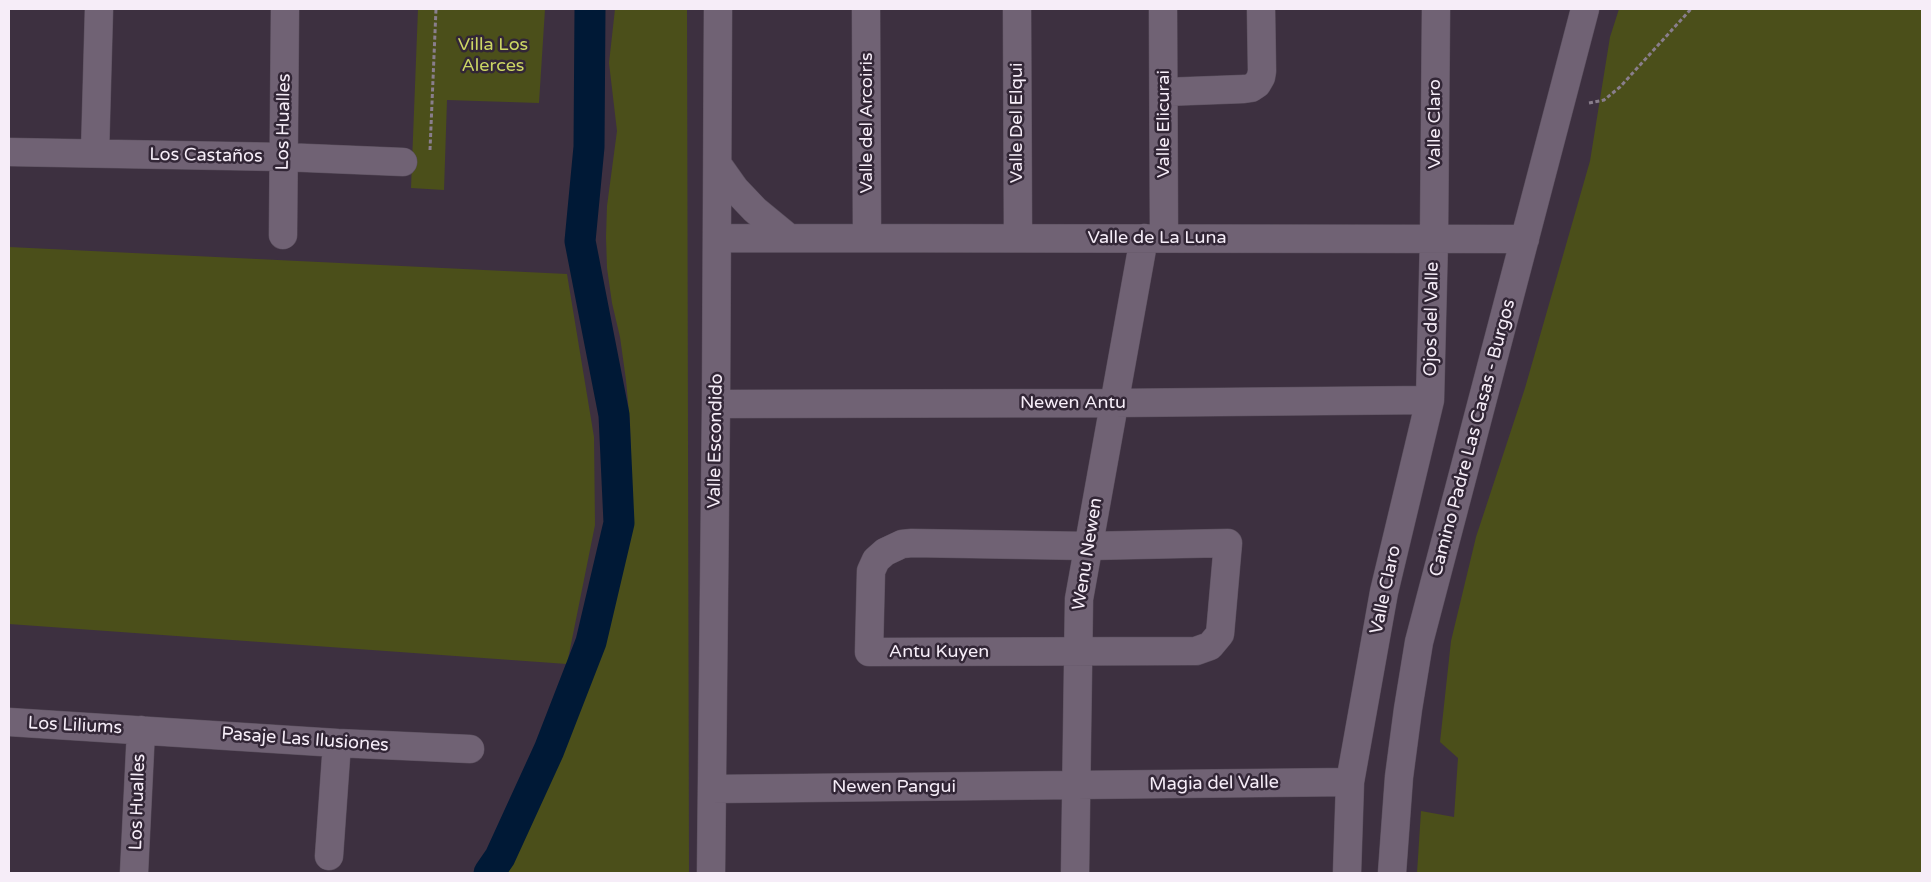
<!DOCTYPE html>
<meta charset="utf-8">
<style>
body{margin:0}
#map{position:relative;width:1931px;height:882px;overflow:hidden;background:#3d3040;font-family:"Varela Round",sans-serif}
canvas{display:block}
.frame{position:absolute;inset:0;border:10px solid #f6edf8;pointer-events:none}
</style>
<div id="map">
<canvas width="1931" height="882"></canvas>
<div class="frame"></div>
</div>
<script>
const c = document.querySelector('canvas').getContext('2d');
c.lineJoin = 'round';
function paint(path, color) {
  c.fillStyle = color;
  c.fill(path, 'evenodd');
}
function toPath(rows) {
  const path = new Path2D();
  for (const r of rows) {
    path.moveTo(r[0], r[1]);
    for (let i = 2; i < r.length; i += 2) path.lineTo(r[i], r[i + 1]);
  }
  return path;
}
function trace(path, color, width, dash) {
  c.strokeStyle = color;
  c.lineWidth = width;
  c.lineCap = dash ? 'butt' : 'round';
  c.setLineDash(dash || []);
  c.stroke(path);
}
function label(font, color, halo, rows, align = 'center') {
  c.font = font + ' "Varela Round",sans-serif';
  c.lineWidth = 5;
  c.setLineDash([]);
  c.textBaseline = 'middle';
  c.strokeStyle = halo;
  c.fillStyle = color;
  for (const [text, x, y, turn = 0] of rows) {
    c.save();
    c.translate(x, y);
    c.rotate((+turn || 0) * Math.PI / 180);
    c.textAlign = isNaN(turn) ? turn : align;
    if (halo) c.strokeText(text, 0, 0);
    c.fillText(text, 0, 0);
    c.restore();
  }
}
paint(toPath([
 [418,9,545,9,539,103,447,100,444,190,411,188],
 [615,9,687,9,689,873,504,873,521,842,550,780,596,657,614,598,632,518,630,424,626,380,620,337,612,303,607,268,606,237,607,206,617,131,609,63],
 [1619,9,1922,9,1922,873,1417,873,1421,811,1454,817,1458,758,1440,742,1451,641,1476,537,1525,388,1590,161,1610,37],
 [9,247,567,274,594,437,595,525,567,664,9,624]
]), '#4b4f1a');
trace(toPath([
 [489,873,500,857,549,750,591,642,619,523,614,415,580,241,589,147,590,9]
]), '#001936', 31);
const street = toPath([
 [866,9,867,238],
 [1017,9,1018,238],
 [1163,9,1164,238],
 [1164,92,1244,89,1251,88,1257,84,1261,77,1262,71,1261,9],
 [9,152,283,157,403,162],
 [95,153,99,9],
 [718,165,735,189,755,210,789,238],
 [283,235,285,9],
 [717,238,1525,239],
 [716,404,1114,403,1430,400],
 [912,543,1088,546,1228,543,1220,634,1210,646,1196,651,869,652,871,571,876,560,885,552,902,544,912,543],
 [9,722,337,743,470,749],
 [712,789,1350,782],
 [329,856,337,743],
 [134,873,141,730],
 [711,873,716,404,718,9],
 [1075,873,1079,599,1144,238],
 [1347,873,1350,782,1384,592,1430,400,1434,239,1436,9],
 [1392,873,1399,777,1408,709,1419,642,1585,9]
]);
trace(street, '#5a4f5d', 29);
trace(toPath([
 [1589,103,1604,100,1620,87,1691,9],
 [430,150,436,9]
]), '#897e8c', 3, [4, 2.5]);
trace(street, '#706274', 28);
label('18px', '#ccd664', '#322636', [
 ["Villa Los",493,45],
 ["Alerces",493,66]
]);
label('18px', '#f6edf8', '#322636', [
 ["Los Hualles",284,122,-89],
 ["Valle del Arcoiris",867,123,-90],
 ["Valle Del Elqui",1017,123,-90],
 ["Valle Elicurai",1164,124,-90],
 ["Valle Claro",1435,124,-90],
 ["Los Castaños",206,156,1],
 ["Valle de La Luna",1157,238],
 ["Ojos del Valle",1432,319,-89],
 ["Newen Antu",1073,403],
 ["Camino Padre Las Casas - Burgos",1473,438,-75],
 ["Valle Escondido",716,441,-89],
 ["Wenu Newen",1088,554,-81],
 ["Valle Claro",1386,590,-78],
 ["Antu Kuyen",939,652],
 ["Los Liliums",75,726,3],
 ["Pasaje Las Ilusiones",305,740,4],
 ["Magia del Valle",1214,784,-1],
 ["Newen Pangui",894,787],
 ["Los Hualles",138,802,-88]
]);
</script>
